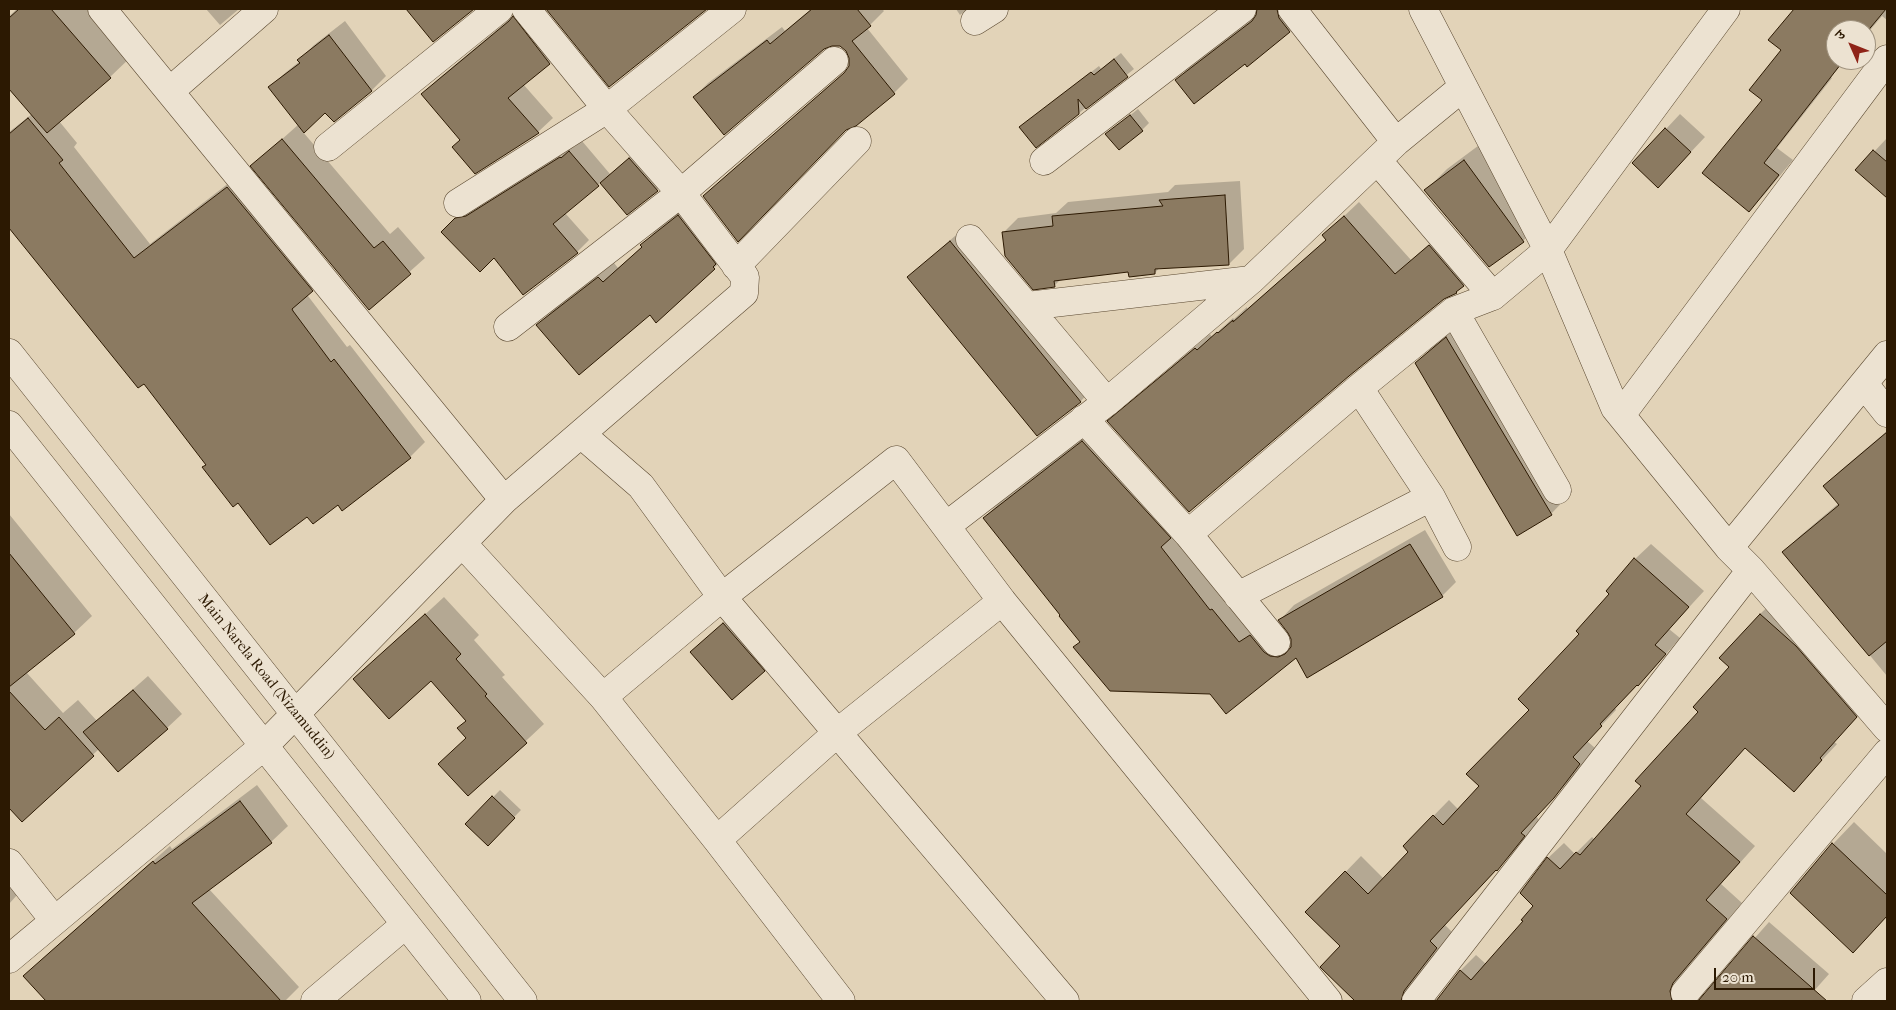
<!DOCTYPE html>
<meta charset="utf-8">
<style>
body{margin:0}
#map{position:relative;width:1896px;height:1010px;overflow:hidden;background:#e2d3b8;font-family:"IM FELL French Canon","Noto Serif Devanagari",serif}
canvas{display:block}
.frame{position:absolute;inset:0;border:10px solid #2c1902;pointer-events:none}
.north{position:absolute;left:1826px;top:20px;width:50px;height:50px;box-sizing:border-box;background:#ece2d1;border:1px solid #9f927e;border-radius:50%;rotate:314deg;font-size:14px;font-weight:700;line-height:20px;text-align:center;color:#2c1902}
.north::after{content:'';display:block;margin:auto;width:18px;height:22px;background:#8f2418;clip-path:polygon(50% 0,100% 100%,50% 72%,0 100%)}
.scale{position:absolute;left:1714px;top:968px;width:101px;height:22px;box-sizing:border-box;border:2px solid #2c1902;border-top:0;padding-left:6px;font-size:15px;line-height:18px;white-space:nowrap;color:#2c1902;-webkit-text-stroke:4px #ece2d1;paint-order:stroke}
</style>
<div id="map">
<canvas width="1896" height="1010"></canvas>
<div class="frame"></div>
<div class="north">उ</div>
<div class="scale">20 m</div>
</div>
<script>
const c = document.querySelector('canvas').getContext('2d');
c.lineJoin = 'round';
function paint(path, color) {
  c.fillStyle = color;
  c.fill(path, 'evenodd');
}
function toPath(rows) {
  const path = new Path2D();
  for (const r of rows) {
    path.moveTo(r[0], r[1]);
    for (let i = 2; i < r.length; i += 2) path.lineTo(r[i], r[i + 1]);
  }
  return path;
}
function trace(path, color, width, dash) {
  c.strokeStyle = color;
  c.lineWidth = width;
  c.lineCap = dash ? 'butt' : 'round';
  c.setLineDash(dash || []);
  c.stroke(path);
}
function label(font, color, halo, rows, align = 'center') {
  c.font = font + ' "IM FELL French Canon",serif';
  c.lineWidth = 5;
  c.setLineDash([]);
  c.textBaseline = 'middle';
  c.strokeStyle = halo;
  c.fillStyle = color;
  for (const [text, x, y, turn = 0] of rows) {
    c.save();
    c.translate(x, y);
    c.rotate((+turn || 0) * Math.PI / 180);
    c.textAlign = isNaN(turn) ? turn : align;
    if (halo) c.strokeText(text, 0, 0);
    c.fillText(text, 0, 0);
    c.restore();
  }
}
paint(toPath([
 [17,9,91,9,132,56,110,77,59,121,77,143,74,147,150,244,243,172,327,275,307,294,308,296,347,347,350,345,425,442,410,457,338,504,308,515,207,465,144,382,9,221,9,132,32,114,9,87,9,16],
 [206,9,239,9,220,25],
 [408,9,474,9,433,40],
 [548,9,626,9,631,15,638,9,706,9,610,85],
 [811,9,882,9,884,11,867,28,908,79,894,93,719,182,848,69,850,66,850,57,846,50,840,45,831,44,694,97,708,83,782,27,785,31],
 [956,9,967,9,960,15],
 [1258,9,1297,9,1302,17,1289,31,1247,65,1245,62,1176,80,1190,67,1258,15],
 [1796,9,1887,9,1887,20,1882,16,1866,35,1866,30,1836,30,1836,60,1845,60,1831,77,1832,78,1777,148,1793,160,1764,195,1749,210,1763,100,1783,50,1770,39],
 [517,13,564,48,549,63,523,84,553,118,538,132,461,139,423,94,438,79],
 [345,21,386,76,372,90,334,120,325,112,303,132,390,234,398,227,425,258,369,308,252,166,299,124,270,87,285,73,300,61,299,60,314,45],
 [1121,53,1134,69,1078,114,1020,127,1099,66,1101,69],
 [1138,109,1149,123,1142,130,1107,134],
 [1680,114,1705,137,1673,171,1666,129],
 [1887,138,1887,197,1857,170],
 [1486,140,1544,220,1523,241,1425,191,1447,169],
 [582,141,610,174,645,144,672,175,657,190,627,213,601,182,565,213,589,240,577,252,495,256,443,232,468,206,573,146,574,147],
 [1240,181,1244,249,1229,264,1160,267,1155,273,1129,271,1061,279,1054,286,1004,232,1018,218,1056,213,1068,202,1168,192,1175,185],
 [693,201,729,254,714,268,650,313,538,325,553,310,614,263,618,268,643,246,642,245,656,230],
 [1359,202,1411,260,1444,231,1471,278,1456,292,1444,298,1109,422,1124,407,1210,334,1212,337,1233,318,1234,319,1247,307,1247,309,1327,239,1324,235],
 [965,227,1095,386,1081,401,1038,434,909,277],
 [1468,317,1572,492,1551,514,1417,363,1438,341],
 [1098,427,1285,642,1292,643,1293,639,1280,620,1294,605,1425,530,1456,582,1442,596,1211,692,1075,647,1081,641,984,518,999,503],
 [1887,431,1887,528,1883,531,1887,536,1887,676,1784,552,1800,536,1839,503,1825,486,1841,470],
 [9,514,92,616,74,633,26,672,63,713,78,700,97,721,148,676,182,714,167,728,99,749,22,821,9,807],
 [1651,544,1704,591,1669,629,1680,638,1653,669,1615,708,1616,710,1587,741,1595,748,1569,781,1536,816,1539,820,1512,854,1444,924,1452,932,1419,975,1416,982,1429,1001,1357,1001,1322,967,1342,946,1307,912,1361,856,1384,879,1410,852,1404,846,1449,800,1459,810,1481,786,1581,634,1635,559],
 [444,597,479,635,474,640,505,675,502,677,544,724,468,795,440,764,467,737,467,720,431,680,355,679],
 [1776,599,1872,701,1834,742,1837,744,1794,790,1746,747,1701,798,1755,846,1721,884,1742,903,1688,967,1685,973,1699,994,1706,993,1769,922,1829,974,1805,1001,1667,1001,1646,982,1628,1001,1433,1001,1438,1001,1461,970,1476,955,1486,964,1525,921,1535,906,1522,893,1548,858,1564,843,1575,854,1592,837,1595,840,1643,786,1700,711,1730,667,1760,614],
 [739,609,779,656,764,671,692,652],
 [257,785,288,826,271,842,209,889,299,987,285,1001,46,1001,41,960,170,846,172,849],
 [500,790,521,810,488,844,467,824],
 [1854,822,1887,854,1887,916,1874,930,1833,844],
 [9,885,17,895,9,904]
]), '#0003');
const building = toPath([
 [19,9,51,9,111,78,47,133,9,89,9,18,19,9],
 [406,9,474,9,433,42,406,9],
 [546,9,707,9,609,87,546,9],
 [812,9,857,9,871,26,852,41,895,94,856,126,846,130,738,242,703,196,844,73,849,66,849,58,846,51,840,46,832,46,824,49,724,135,693,97,767,40,770,44,812,9],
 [1257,9,1277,9,1279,18,1290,32,1247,67,1245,64,1194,104,1175,80,1252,21,1256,15,1257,9],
 [1794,9,1886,9,1866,33,1866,30,1836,30,1836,60,1844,60,1764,163,1779,175,1749,212,1702,173,1762,100,1749,90,1781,50,1768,40,1794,9],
 [513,16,550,64,508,98,539,133,475,174,452,147,460,140,421,94,509,21,513,16],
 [329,35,372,91,334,122,325,113,304,133,268,87,300,63,297,60,329,35],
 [1114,59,1128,77,1086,109,1078,99,1079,114,1036,148,1019,127,1091,72,1094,75,1114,59],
 [1130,115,1143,131,1119,150,1105,134,1130,115],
 [28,118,63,160,59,163,134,258,227,187,313,291,292,309,293,311,331,362,334,359,411,458,342,511,338,505,313,524,307,517,270,545,238,503,233,507,202,467,206,465,144,384,138,388,9,228,9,134,28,118],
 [1665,128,1691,152,1658,188,1632,163,1665,128],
 [282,139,374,248,383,241,411,274,369,310,250,166,282,139],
 [1873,150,1887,162,1887,198,1855,170,1873,150],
 [569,151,599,186,553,224,578,253,523,295,494,258,480,272,441,232,455,218,466,216,560,157,561,158,569,151],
 [629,158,658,191,627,215,600,183,629,158],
 [1464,160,1524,242,1489,267,1424,190,1464,160],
 [1225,195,1229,265,1155,269,1155,274,1129,277,1128,272,1054,281,1055,287,1033,290,1005,256,1002,232,1053,226,1052,216,1163,206,1159,200,1225,195],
 [678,215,716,264,713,267,715,269,656,323,650,315,579,375,536,325,598,277,603,282,642,247,640,245,678,215],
 [1344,216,1395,274,1429,245,1464,286,1456,292,1457,293,1444,299,1349,376,1189,512,1107,421,1195,348,1197,350,1217,332,1218,333,1233,320,1233,322,1326,240,1322,235,1344,216],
 [950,241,1081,402,1037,436,907,277,950,241],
 [1446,337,1552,515,1517,536,1415,363,1446,337],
 [1887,432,1887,641,1869,656,1782,552,1839,505,1823,486,1887,432],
 [1082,441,1171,538,1161,547,1210,610,1212,609,1239,642,1250,635,1264,652,1270,656,1278,657,1285,654,1291,647,1291,639,1288,633,1278,620,1410,544,1443,597,1307,678,1296,658,1226,714,1210,694,1110,691,1073,647,1080,642,1059,616,1060,615,983,518,1082,441],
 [9,553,75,634,9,687,9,553],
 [1634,558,1689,607,1655,645,1666,654,1638,686,1637,685,1600,724,1602,726,1573,757,1580,764,1554,798,1521,833,1525,836,1497,871,1496,870,1430,941,1437,948,1404,991,1401,1001,1355,1001,1320,967,1340,946,1305,912,1345,871,1368,894,1408,852,1403,846,1433,815,1443,825,1479,786,1466,774,1529,710,1518,699,1579,634,1576,631,1609,594,1606,591,1634,558],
 [425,614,461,654,456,659,487,694,485,696,527,743,468,796,438,764,466,738,457,728,466,721,431,681,389,719,353,679,425,614],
 [1760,614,1796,646,1857,717,1820,758,1822,760,1794,792,1745,748,1686,814,1740,862,1706,900,1727,919,1673,983,1670,991,1672,1001,1436,1001,1460,970,1471,980,1523,921,1521,920,1533,906,1520,893,1547,857,1560,869,1576,852,1580,855,1641,786,1635,781,1698,712,1693,707,1729,667,1719,658,1760,614],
 [723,623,765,671,732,700,690,652,723,623],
 [133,690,168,729,118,772,83,732,133,690],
 [9,691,45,730,59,717,94,756,22,822,9,808,9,691],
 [492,796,515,818,488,846,465,824,492,796],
 [240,801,272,843,192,903,281,1001,46,1001,23,976,153,861,155,864,240,801],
 [1832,843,1887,895,1887,916,1853,953,1790,893,1832,843],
 [1753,936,1827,1001,1698,1001,1753,936]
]);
paint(building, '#8b7a61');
trace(building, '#2c1902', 1);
const minor = toPath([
 [102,9,504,500],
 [1292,9,1396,142],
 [1423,9,1548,250,1615,408,1729,548,1751,570,1887,728],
 [975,21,994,9],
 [170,91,264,9],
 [328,147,499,9],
 [1044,161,1242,9],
 [1378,161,1493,296],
 [458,203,607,109,732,9],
 [970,239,1107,402],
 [736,266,857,141],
 [1027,306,1251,280],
 [1454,311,1557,490],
 [508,327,681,193,834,61],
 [9,353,523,1001],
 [1864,384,1887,413],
 [1359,388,1431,497,1457,547],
 [1621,415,1887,59],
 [1084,419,1188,534,1276,642],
 [9,425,467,1001],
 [581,434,641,486,722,597,1065,1001],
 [946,526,1107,402,1251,280,1396,142,1463,87],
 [1188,534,1359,388,1454,311,1493,296,1548,250,1726,9],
 [462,543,603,697],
 [1729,548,1887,355],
 [1238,596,1431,497],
 [717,840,837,733,1002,601],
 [9,863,54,920],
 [9,959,265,745,504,500,744,293,745,277,681,193,607,109,526,9],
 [1685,993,1887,753],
 [315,1001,406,924],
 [841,1001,717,840,603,697,722,597,896,460,1002,601,1328,1001],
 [1416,1001,1751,570],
 [1866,1001,1887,982]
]);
trace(minor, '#5a4830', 29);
trace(minor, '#ece2d1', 28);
label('15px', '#2c1902', '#ece2d1', [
 ["Main Narela Road (Nizamuddin)",266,677,51]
]);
</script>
